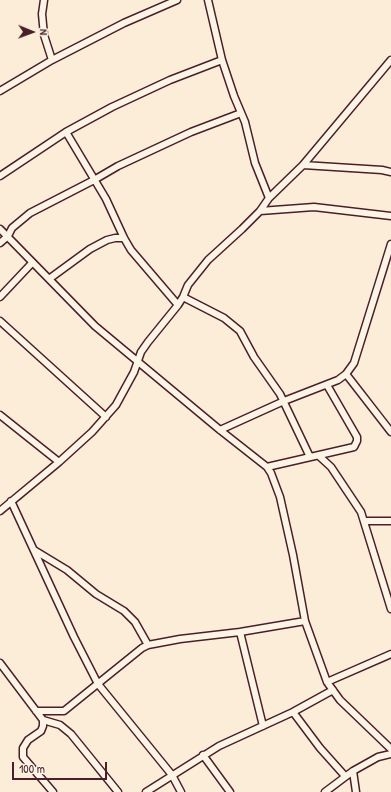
<!DOCTYPE html>
<style>
body{margin:0}
#map{position:relative;width:391px;height:792px;overflow:hidden;background:#fbedd8;font-family:"Patrick Hand",sans-serif}
canvas{display:block}
.north{position:absolute;left:12px;top:12px;width:40px;height:40px;-webkit-text-stroke:3px #fcf5e5;paint-order:stroke;rotate:91deg;font-size:11px;font-weight:700;line-height:16px;text-align:center;color:#4a1f2b}
.north::after{content:'';display:block;margin:auto;width:14px;height:18px;background:#4a1f2b;clip-path:polygon(50% 0,100% 100%,50% 72%,0 100%)}
.scale{position:absolute;left:12px;top:762px;width:95px;height:18px;box-sizing:border-box;border:2px solid #4a1f2b;border-top:0;padding-left:5px;font-size:12px;line-height:14px;white-space:nowrap;color:#4a1f2b;-webkit-text-stroke:3px #fcf5e5;paint-order:stroke}
</style>
<div id="map">
<canvas width="391" height="792"></canvas>
<div class="north">N</div>
<div class="scale">100 m</div>
</div>
<script>
const c = document.querySelector('canvas').getContext('2d');
c.lineJoin = 'round';
function toPath(rows) {
  const path = new Path2D();
  for (const r of rows) {
    path.moveTo(r[0], r[1]);
    for (let i = 2; i < r.length; i += 2) path.lineTo(r[i], r[i + 1]);
  }
  return path;
}
function trace(path, color, width, dash) {
  c.strokeStyle = color;
  c.lineWidth = width;
  c.lineCap = dash ? 'butt' : 'round';
  c.setLineDash(dash || []);
  c.stroke(path);
}
const minor = toPath([
 [44,0,42,14,44,35,52,60],
 [208,0,222,60,234,96,245,122,255,163,269,198],
 [0,91,52,60,124,23,177,0],
 [66,132,106,199,124,238,131,250,178,305],
 [303,165,382,170,391,172],
 [0,176,66,132,112,107,170,80,222,60],
 [260,211,314,207,391,216],
 [0,229,95,326,220,430,267,467,271,473,280,497,293,555,305,621,327,682,340,700,391,749],
 [0,243,8,236,12,228,30,213,94,180,118,166,191,132,241,113],
 [49,279,90,249,107,240,115,238,124,238],
 [0,297,32,263],
 [183,297,224,318,240,331,254,357,280,394,310,457],
 [0,321,106,417],
 [346,374,391,432],
 [0,415,59,462],
 [220,430,284,401,338,380,346,374,354,363,391,244],
 [319,456,331,467,361,512,391,609],
 [267,467,354,447,357,441,357,437,327,385],
 [11,501,74,637,98,684,172,775,181,792],
 [0,511,59,462,92,432,116,405,134,372,141,352,148,342,178,305,183,297,188,285,208,260,242,229,260,211,269,198,303,165,391,60],
 [364,521,391,521],
 [34,550,67,570,96,594,124,611,135,622,148,645],
 [240,632,263,726],
 [0,663,43,720,43,726,41,731,28,740,23,748,23,757,53,792],
 [327,682,391,654],
 [36,711,64,711,142,648,148,645,180,639,240,632,305,621],
 [293,712,320,748,345,776],
 [43,720,60,725,71,734,118,792],
 [203,755,230,792],
 [353,771,356,792],
 [146,792,219,746,293,712,333,690],
 [325,792,353,771,378,757,391,754]
]);
trace(minor, '#4a1f2b', 9);
trace(minor, '#fcf5e5', 6);
</script>
